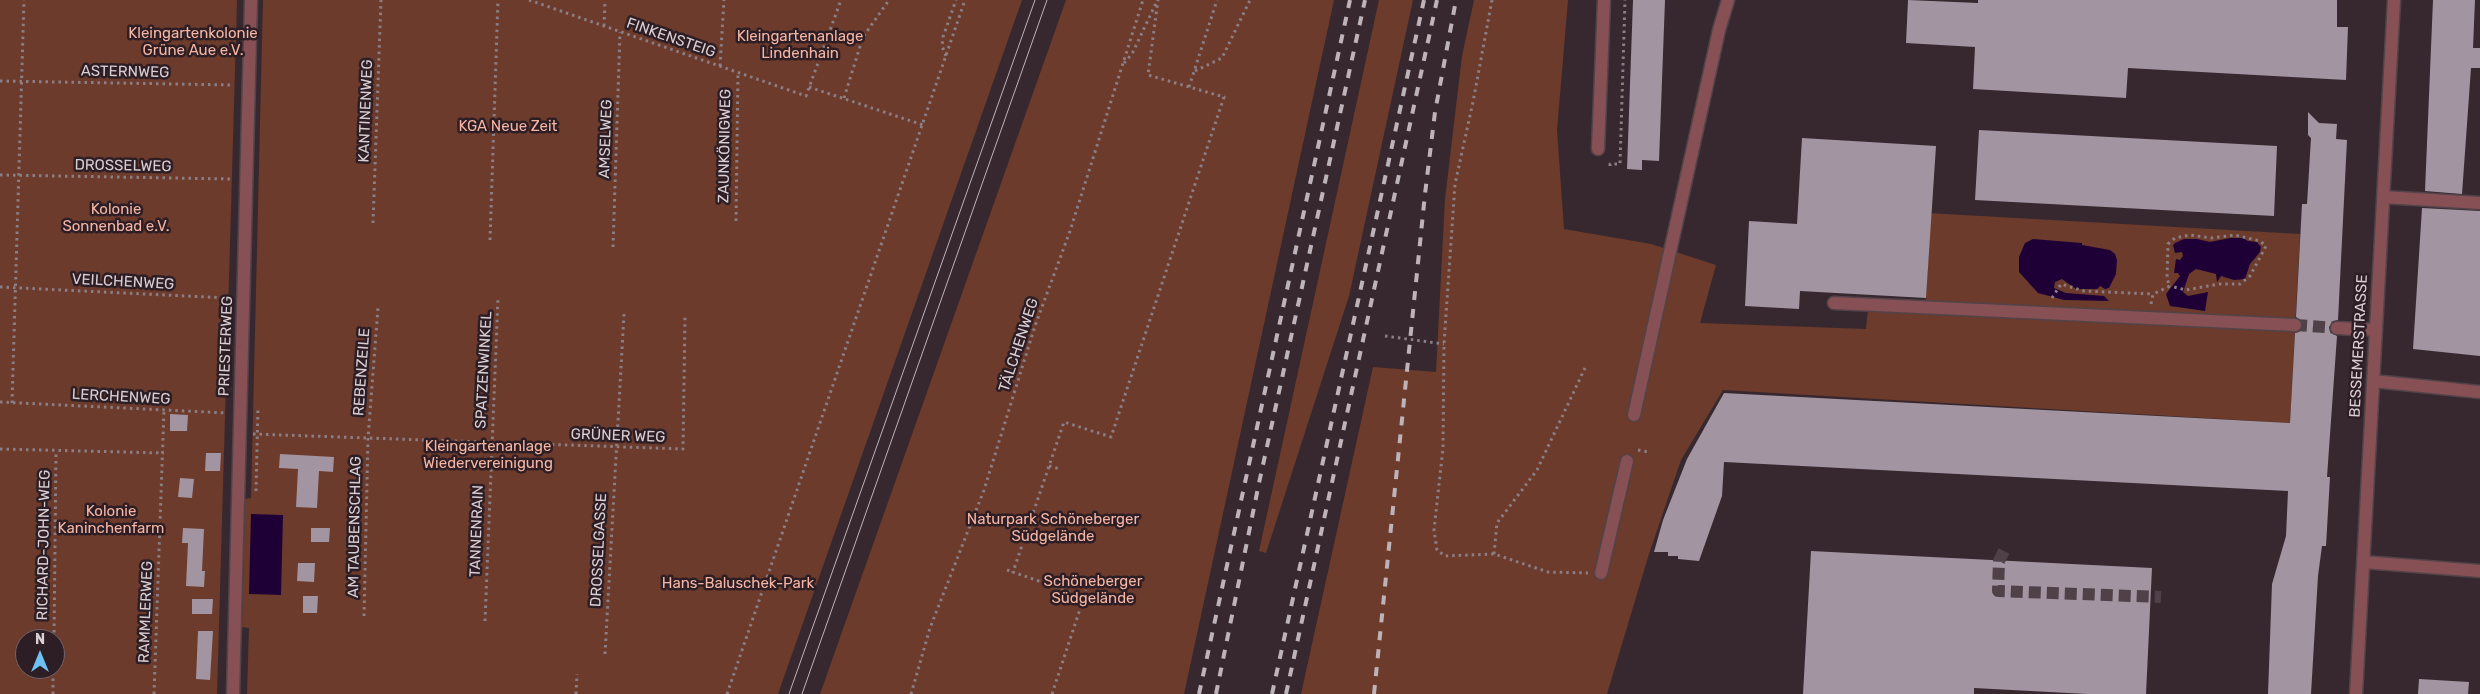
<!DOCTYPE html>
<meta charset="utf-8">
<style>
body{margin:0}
#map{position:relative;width:2480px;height:694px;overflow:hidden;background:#37282f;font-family:Rubik,sans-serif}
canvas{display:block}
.north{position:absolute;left:15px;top:629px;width:50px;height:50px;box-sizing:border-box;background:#2d1e25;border:1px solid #71646a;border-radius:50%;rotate:0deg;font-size:14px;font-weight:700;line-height:20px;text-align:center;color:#d8ced2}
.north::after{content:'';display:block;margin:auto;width:18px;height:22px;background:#6ec2f3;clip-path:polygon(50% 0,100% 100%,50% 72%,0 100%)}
</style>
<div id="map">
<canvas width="2480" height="694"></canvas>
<div class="north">N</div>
</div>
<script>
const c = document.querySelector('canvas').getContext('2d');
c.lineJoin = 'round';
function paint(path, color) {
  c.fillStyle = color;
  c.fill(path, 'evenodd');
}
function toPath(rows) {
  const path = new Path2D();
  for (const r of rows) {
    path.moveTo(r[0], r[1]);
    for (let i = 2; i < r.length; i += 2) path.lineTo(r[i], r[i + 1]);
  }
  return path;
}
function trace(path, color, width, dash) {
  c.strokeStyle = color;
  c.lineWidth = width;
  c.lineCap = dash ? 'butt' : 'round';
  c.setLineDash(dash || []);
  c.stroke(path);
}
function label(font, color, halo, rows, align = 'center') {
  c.font = font + ' Rubik,sans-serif';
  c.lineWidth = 5;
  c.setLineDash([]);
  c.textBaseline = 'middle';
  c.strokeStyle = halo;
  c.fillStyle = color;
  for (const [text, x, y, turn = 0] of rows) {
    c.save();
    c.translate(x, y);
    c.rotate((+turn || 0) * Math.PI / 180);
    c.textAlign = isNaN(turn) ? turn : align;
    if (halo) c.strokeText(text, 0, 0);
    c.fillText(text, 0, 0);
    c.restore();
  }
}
paint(toPath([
 [0,0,237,0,217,694,0,694],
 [25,639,55,639,55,669,25,669],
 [263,0,1022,0,778,694,247,694,249,628,242,627,245,499,251,498],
 [1066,0,1334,0,1184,694,820,694],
 [1379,0,1413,0,1349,296,1266,553,1259,551],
 [1474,0,1568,0,1557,130,1564,229,1651,244,1716,265,1700,323,1866,329,1868,309,1925,312,1930,231,1927,213,2300,234,2290,423,1723,390,1681,460,1649,554,1607,694,1301,694,1373,367,1436,372,1445,199,1462,56]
]), '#6c3b2c');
paint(toPath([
 [2230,238,2243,238,2248,241,2257,242,2261,247,2260,252,2250,264,2245,279,2234,280,2221,276,2217,282,2216,274,2196,269,2189,274,2183,292,2188,296,2208,292,2205,311,2170,306,2166,294,2180,276,2178,273,2174,273,2176,259,2180,260,2183,256,2182,252,2175,253,2173,245,2175,243,2184,239,2197,239,2210,242],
 [2033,239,2082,243,2082,245,2110,250,2115,254,2117,260,2116,274,2109,288,2105,289,2100,286,2097,289,2076,289,2062,279,2055,282,2054,288,2066,293,2104,296,2109,301,2064,300,2038,293,2019,272,2019,257,2025,243],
 [251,514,283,515,281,595,249,594]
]), '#1e0036');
paint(toPath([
 [1633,0,1665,0,1659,161,1642,160,1642,170,1627,169],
 [1908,0,1978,3,1978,0,2337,0,2337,27,2348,27,2346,80,2128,68,2126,98,1973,89,1975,47,1906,43],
 [2433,0,2475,0,2473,48,2480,48,2480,68,2471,68,2462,194,2425,191],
 [2308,112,2319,123,2337,124,2336,139,2347,140,2338,320,2333,321,2329,327,2330,332,2337,336,2327,477,2330,477,2326,546,2322,546,2318,576,2311,694,2268,694,2272,584,2286,536,2288,491,1724,462,1722,496,1699,561,1678,559,1678,556,1668,556,1668,552,1654,552,1663,520,1687,459,1724,393,2290,423,2295,333,2299,332,2303,326,2302,321,2296,317,2302,204,2307,204,2311,138,2308,135],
 [1979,130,2277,146,2274,216,1975,200],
 [1802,138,1936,146,1926,298,1800,291,1799,309,1745,306,1749,221,1797,224],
 [2422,208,2480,211,2480,356,2413,349],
 [170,414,188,415,187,431,170,431],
 [206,453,221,453,220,471,205,471],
 [280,454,334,457,333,472,319,471,317,508,296,507,298,469,279,468],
 [180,478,194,479,192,498,178,497],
 [183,528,204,529,202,571,205,571,204,587,186,586,188,543,182,543],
 [311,528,330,528,329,542,311,542],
 [1811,551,2152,568,2146,694,2087,694,1974,688,1974,694,1803,694],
 [298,563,315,563,314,582,297,581],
 [303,596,318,596,317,613,303,613],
 [192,599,213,599,212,614,192,614],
 [198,631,213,631,210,680,196,679],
 [2419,679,2469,682,2468,694,2418,694]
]), '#a294a1');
trace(toPath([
 [2295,325,2337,328],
 [2004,551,1999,561,1998,591,2161,597]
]), '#4f4147', 12, [12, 6]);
const minor = toPath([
 [1598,149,1604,0],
 [2383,197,2480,203],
 [1834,303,2295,325],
 [2337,328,2376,330],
 [2373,381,2480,392],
 [1634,415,1719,30,1728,0],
 [2363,562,2480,571],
 [1601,573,1627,461],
 [233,694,251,0],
 [2356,694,2394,0]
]);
trace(minor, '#514349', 15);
trace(toPath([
 [529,0,806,96,841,0],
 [1492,0,1473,102,1455,184,1444,344,1443,448,1434,530,1437,550,1445,556,1494,554,1548,572,1588,573],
 [604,26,605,0],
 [946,56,942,46,943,37,956,0],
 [1124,63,1132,54,1157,1],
 [720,66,724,0],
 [1195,71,1222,58,1250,0],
 [0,81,234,85],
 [809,87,923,125],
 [1189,87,1217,0],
 [844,98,863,37,889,0],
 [1610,166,1610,164,1620,164,1625,0],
 [0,175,231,179],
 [736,221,738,72],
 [373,223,381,0],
 [490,240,498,0],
 [613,247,620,32],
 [0,287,228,298],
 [2052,298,2061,284,2084,291,2153,294],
 [2151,304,2153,294,2170,286,2167,279,2168,244,2175,238,2190,235,2211,238,2235,235,2260,241,2266,246,2250,276,2240,284,2219,284,2186,290,2170,286],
 [1385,336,1444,344],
 [0,402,227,413],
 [12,403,24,0],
 [253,434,683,449,685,317],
 [0,449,164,453],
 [1638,450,1648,452],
 [1049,466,1060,469],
 [256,491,258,407],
 [1494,554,1497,523,1537,470,1585,368],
 [1007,570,1013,572],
 [1084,597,1086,590],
 [364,616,368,438,378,308],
 [485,621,498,298],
 [54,639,56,451],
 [605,654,624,314],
 [53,694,53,669],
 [154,694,164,410],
 [576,694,577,674],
 [727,694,965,0],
 [911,694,930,628,984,490,1035,326,1070,231,1143,0],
 [1052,694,1084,597,1013,572,1064,422,1111,437,1224,97,1148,75,1158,0]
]), '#8b7e84', 3, [2.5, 4]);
trace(minor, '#865054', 12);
trace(toPath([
 [789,694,1035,0],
 [802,694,1047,0]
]), '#beb3b8', 1);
trace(toPath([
 [1199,694,1350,0],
 [1216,694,1259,483,1365,0],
 [1272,694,1424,0],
 [1286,694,1437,0],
 [1374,694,1425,194,1435,112,1456,0]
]), '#beb3b8', 4, [9, 9]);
label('15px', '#f5b5a2', '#2d1e25', [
 ["Kleingartenkolonie",193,34],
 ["Grüne Aue e.V.",193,51],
 ["Kleingartenanlage",800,37],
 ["Lindenhain",800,54],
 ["KGA Neue Zeit",508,127],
 ["Kolonie",116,210],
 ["Sonnenbad e.V.",116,227],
 ["Kleingartenanlage",488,447],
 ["Wiedervereinigung",488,464],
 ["Kolonie",111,512],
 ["Kaninchenfarm",111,529],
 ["Naturpark Schöneberger",1053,520],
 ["Südgelände",1053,537],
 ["Schöneberger",1093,582],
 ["Südgelände",1093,599],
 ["Hans-Baluschek-Park",738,584]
]);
label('15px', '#d8ced2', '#2d1e25', [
 ["FINKENSTEIG",671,38,19],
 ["ASTERNWEG",125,72,1],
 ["KANTINENWEG",366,111,-88],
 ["AMSELWEG",606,139,-88],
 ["ZAUNKÖNIGWEG",725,146,-89],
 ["DROSSELWEG",123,166,1],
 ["VEILCHENWEG",123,282,3],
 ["TÄLCHENWEG",1019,345,-72],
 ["PRIESTERWEG",226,346,-88],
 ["BESSEMERSTRASSE",2359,346,-87],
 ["SPATZENWINKEL",484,370,-87],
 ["REBENZEILE",362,372,-86],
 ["LERCHENWEG",121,397,3],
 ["GRÜNER WEG",618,436,2],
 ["AM TAUBENSCHLAG",355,527,-89],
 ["TANNENRAIN",477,531,-88],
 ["RICHARD-JOHN-WEG",44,545,-89],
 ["DROSSELGASSE",599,550,-87],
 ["RAMMLERWEG",146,612,-88]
]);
</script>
